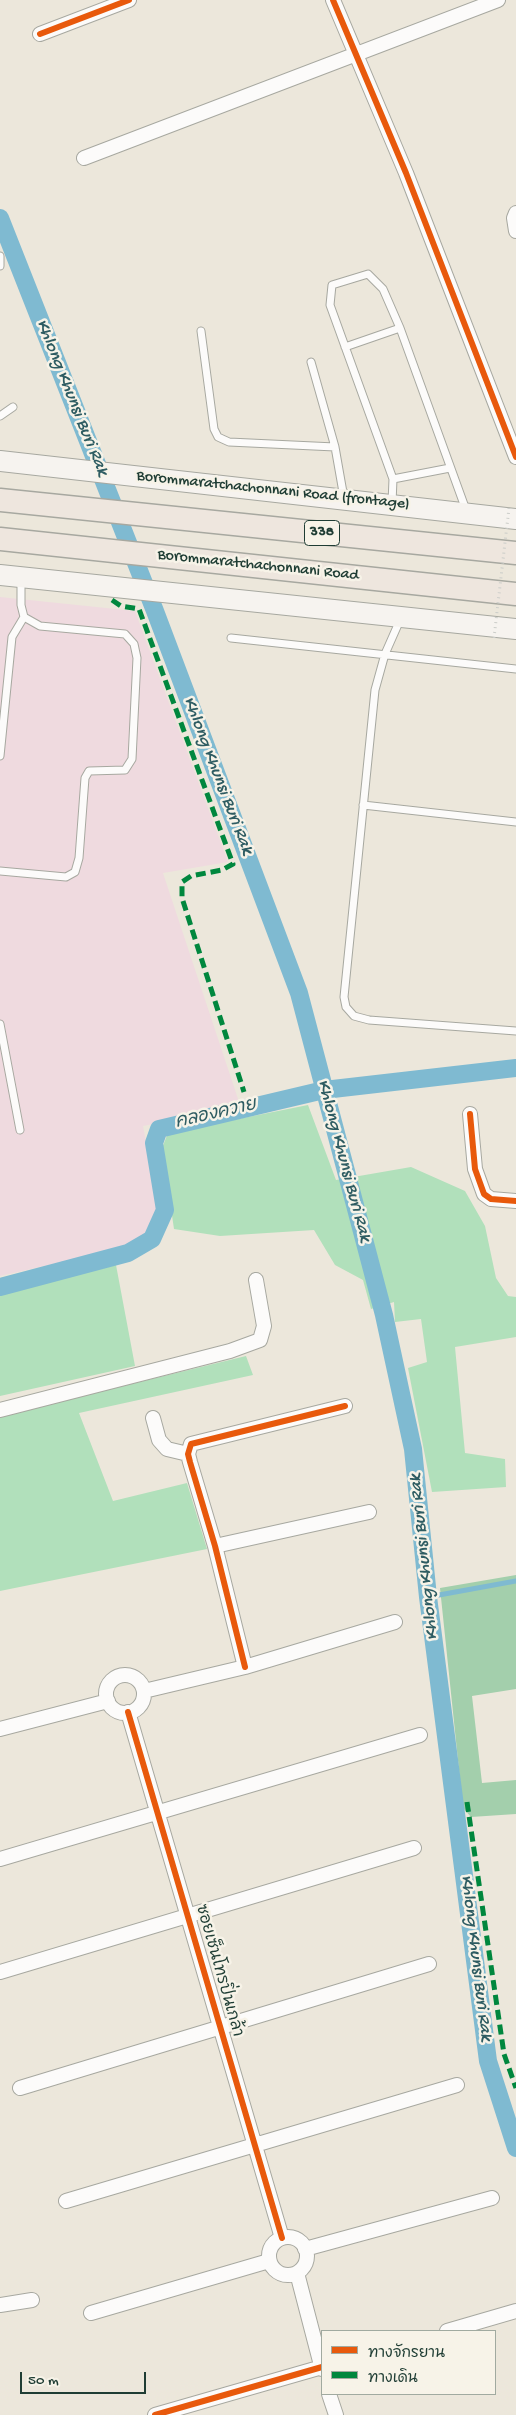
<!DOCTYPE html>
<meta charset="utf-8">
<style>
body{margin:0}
#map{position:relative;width:516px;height:2415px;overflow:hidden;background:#ece7db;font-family:"Gochi Hand","Playpen Sans Thai",sans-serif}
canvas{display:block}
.legend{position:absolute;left:321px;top:2330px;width:175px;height:65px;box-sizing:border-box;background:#f7f3e8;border:1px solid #a1aaa0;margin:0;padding:6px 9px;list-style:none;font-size:15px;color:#1f3d34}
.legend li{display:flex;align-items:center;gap:10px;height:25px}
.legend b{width:25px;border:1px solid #a1aaa0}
.scale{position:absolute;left:20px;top:2372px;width:126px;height:22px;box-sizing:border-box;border:2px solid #1f3d34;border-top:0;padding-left:6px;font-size:15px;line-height:18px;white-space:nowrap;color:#1f3d34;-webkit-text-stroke:4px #f7f3e8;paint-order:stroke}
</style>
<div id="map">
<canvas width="516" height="2415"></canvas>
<ul class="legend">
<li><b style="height:6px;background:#e8590c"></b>ทางจักรยาน</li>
<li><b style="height:6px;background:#00873e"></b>ทางเดิน</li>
</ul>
<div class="scale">50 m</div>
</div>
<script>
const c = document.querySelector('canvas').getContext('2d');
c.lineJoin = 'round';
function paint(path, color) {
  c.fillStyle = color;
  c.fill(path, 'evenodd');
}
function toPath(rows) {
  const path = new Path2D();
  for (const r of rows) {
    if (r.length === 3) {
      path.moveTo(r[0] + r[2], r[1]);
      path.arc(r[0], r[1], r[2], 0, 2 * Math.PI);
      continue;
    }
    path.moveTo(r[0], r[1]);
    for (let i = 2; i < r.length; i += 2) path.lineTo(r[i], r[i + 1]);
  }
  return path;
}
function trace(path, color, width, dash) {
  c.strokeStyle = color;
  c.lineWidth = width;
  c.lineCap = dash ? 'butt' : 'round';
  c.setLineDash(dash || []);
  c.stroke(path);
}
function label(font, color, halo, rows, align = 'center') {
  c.font = font + ' "Gochi Hand","Playpen Sans Thai",sans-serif';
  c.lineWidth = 5;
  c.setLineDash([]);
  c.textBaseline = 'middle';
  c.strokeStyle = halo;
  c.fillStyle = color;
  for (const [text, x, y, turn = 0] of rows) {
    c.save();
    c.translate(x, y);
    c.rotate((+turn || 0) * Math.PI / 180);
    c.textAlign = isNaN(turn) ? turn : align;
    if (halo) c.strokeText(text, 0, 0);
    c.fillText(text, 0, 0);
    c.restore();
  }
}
paint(toPath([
 [0,597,135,611,228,862,163,873,241,1108,143,1126,160,1213,150,1233,133,1246,0,1276]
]), '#efdadf');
paint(toPath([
 [308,1105,336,1180,411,1167,465,1191,485,1226,496,1278,508,1296,516,1297,516,1337,455,1347,465,1453,505,1459,506,1487,432,1492,408,1368,427,1362,421,1319,395,1322,394,1302,371,1309,363,1280,335,1265,314,1230,220,1236,174,1229,162,1148,168,1133],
 [116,1265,135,1366,0,1396,0,1294],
 [246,1356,253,1375,79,1413,113,1501,187,1483,207,1549,0,1591,0,1416]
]), '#b1e0bb');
paint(toPath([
 [516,1575,516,1689,472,1696,482,1783,516,1780,516,1814,471,1817,463,1808,440,1588]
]), '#a3cfac');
trace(toPath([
 [428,1597,516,1581]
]), '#7fbad1', 5);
trace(toPath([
 [0,218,155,611,299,993,384,1315,413,1449,428,1597,488,2061,516,2148],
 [0,1287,128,1253,152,1239,165,1210,154,1143,159,1129,324,1090,516,1068]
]), '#7fbad1', 18);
const service = toPath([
 [0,256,0,266],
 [201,331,214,429,218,437,229,442,335,447],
 [345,347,400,328],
 [311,362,335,447,344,498],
 [0,416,13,407],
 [393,479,450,468],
 [392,503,393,479,330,305,332,285,368,274,383,289,400,328,466,510],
 [400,620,385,654,375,690,344,997,346,1007,354,1016,369,1020,516,1031],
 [231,638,516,669],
 [0,756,12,637,24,617],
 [363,805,516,822],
 [0,871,66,877,75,872,79,858,85,778,89,771,125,770,132,759,137,658,134,644,125,634,40,626,24,617,21,605,21,580],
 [0,1024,20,1130]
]);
const minor = toPath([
 [333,0,406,173,516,457],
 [40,34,129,0],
 [84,158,498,0],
 [516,213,514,218,516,231],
 [470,1114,475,1169,484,1194,491,1199,516,1201],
 [0,1410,230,1351,260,1340,264,1326,256,1280],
 [153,1418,159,1440,167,1449,188,1454],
 [215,1546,369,1512],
 [245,1667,215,1546,190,1462,188,1454,191,1444,345,1406],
 [125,1694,19],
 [144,1691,245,1667,395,1622],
 [128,1712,282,2238],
 [0,1729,108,1701],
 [0,1859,420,1735],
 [0,1972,414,1848],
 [20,2088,429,1964],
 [66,2201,457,2085],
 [288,2256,19],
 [305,2249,492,2198],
 [297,2273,322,2369],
 [0,2305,32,2300],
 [91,2313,269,2261],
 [447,2331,516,2311],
 [329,2394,336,2415],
 [155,2415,322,2367]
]);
const secondary = toPath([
 [0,461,516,519],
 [0,575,516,629]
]);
const trunk = toPath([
 [0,500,516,553],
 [0,539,516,594]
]);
trace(service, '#a7a8a0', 9);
trace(minor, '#a7a8a0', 16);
trace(secondary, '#a7a8a0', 22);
trace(trunk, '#a7a8a0', 25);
trace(service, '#fcfbfa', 7);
trace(minor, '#fcfbfa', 14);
trace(secondary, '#f6f3ef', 20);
trace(trunk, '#eee6de', 22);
trace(toPath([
 [494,638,509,508]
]), '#cbcdc9', 3, [1, 4]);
trace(toPath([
 [112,600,121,606,139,609,233,864,222,870,191,876,182,882,182,898,244,1092],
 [467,1802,504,2054,516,2088]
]), '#00873e', 5, [10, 5]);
trace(toPath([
 [333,0,406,173,516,457],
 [40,34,129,0],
 [470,1114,475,1169,484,1194,491,1199,516,1201],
 [245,1667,215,1546,190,1462,188,1454,191,1444,345,1406],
 [128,1712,282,2238],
 [155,2415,322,2367]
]), '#e8590c', 6);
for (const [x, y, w] of [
 [322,533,35]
]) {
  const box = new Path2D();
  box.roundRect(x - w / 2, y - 12.5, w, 25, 4);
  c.fillStyle = '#f7f3e8';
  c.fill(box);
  trace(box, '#1f3d34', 1);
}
label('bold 15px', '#1f3d34', null, [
 ["338",322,533]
]);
label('16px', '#1f3d34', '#f7f3e8', [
 ["Borommaratchachonnani Road (frontage)",273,491,6],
 ["Borommaratchachonnani Road",258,566,6],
 ["ซอยเซ็นโทรปิ่นเกล้า",218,1971,74]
]);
label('italic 18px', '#2e5c62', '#f7f3e8', [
 ["Khlong Khunsi Buri Rak",71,398,68],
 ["Khlong Khunsi Buri Rak",217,776,69],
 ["คลองควาย",216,1115,-13],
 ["Khlong Khunsi Buri Rak",343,1161,75],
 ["Khlong Khunsi Buri Rak",425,1557,-96],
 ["Khlong Khunsi Buri Rak",475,1958,83]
]);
</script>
